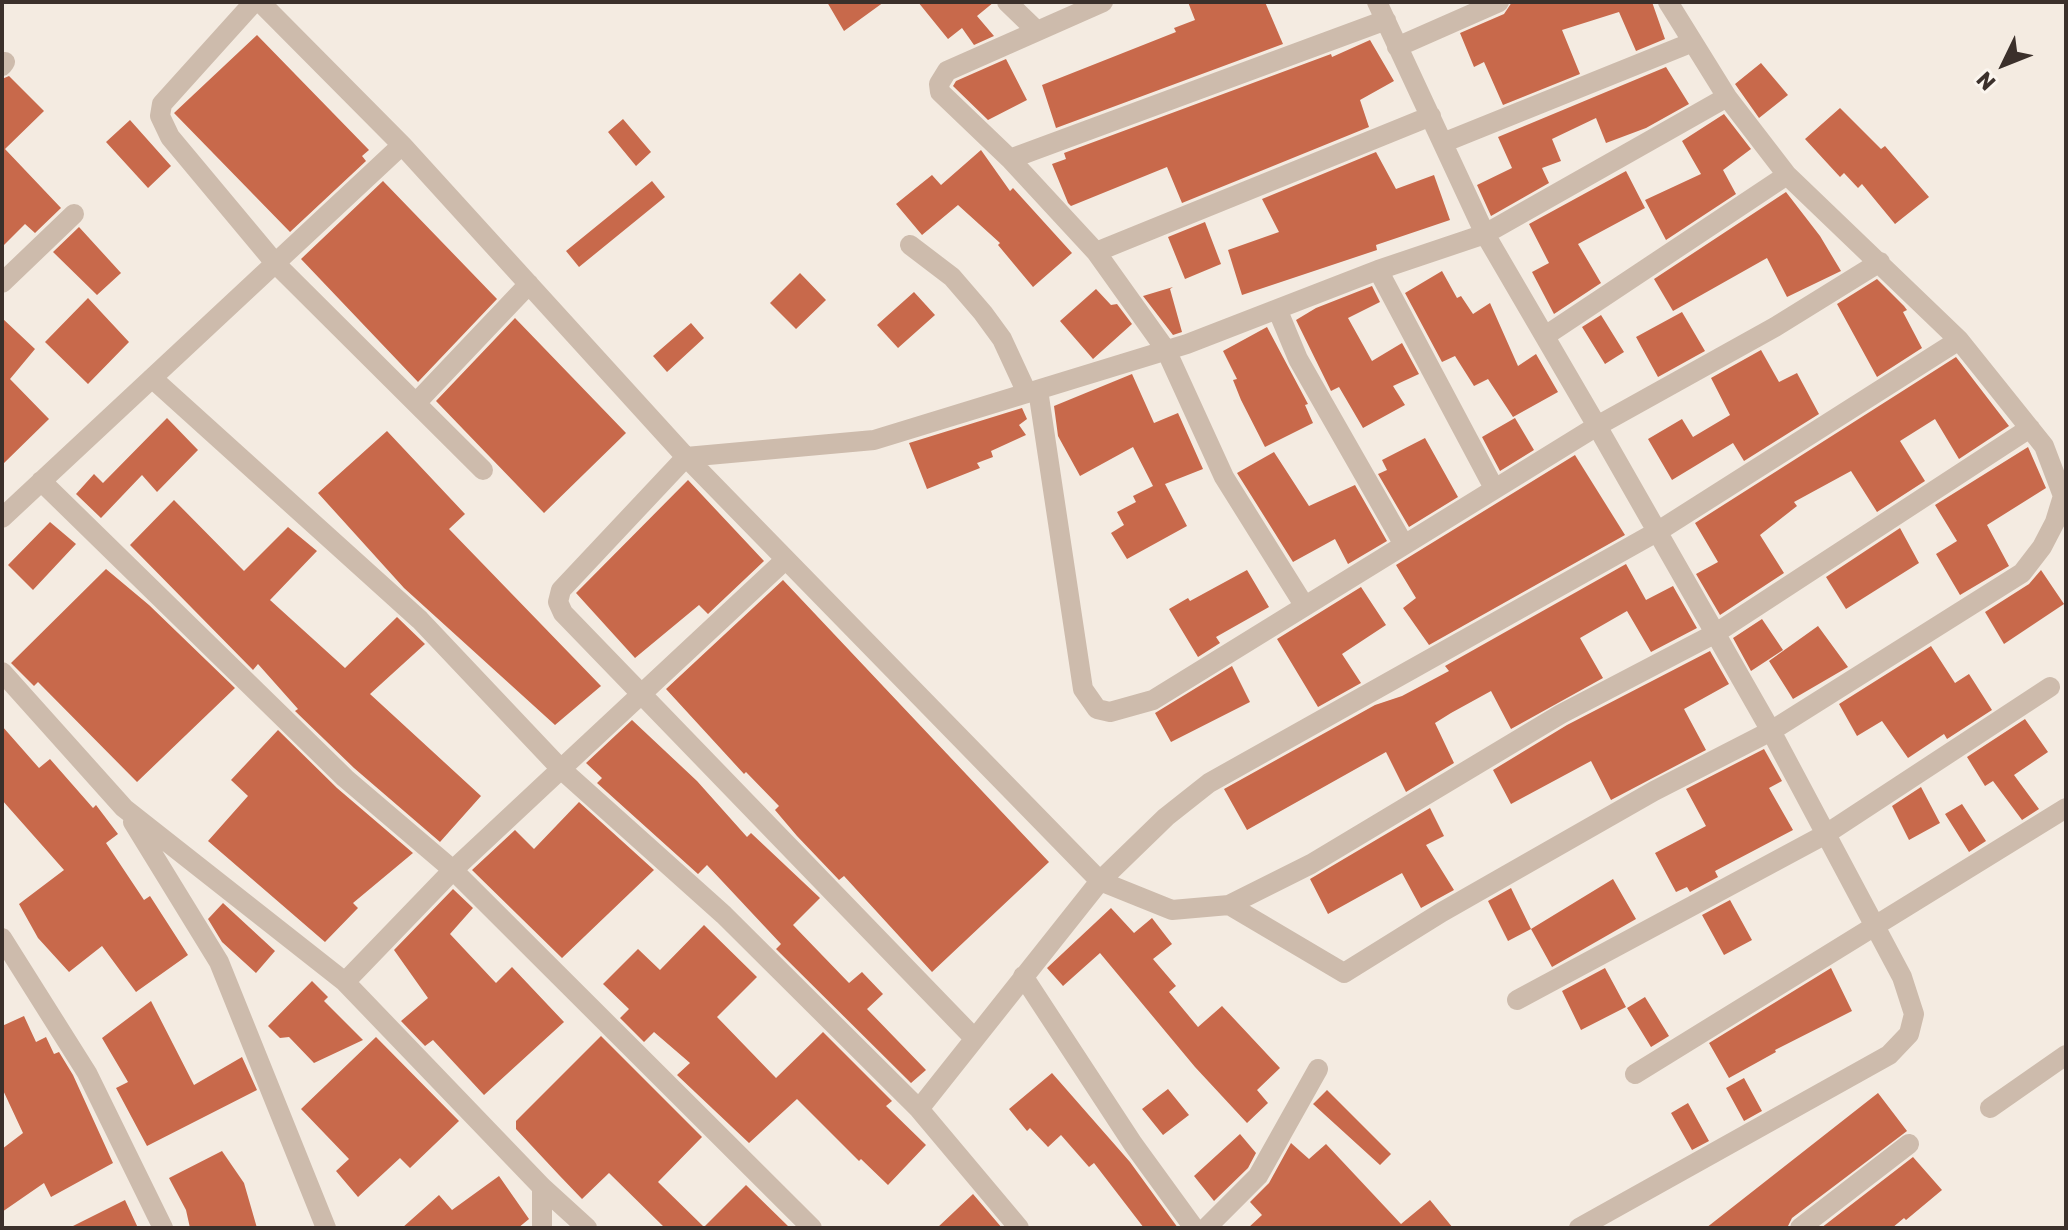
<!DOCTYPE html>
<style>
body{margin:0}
#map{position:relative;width:2068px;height:1230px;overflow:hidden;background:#f4ebe1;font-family:Rubik,sans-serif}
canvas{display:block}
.frame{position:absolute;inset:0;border:4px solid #3b302b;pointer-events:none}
.north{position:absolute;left:1964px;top:24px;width:80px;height:80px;-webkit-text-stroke:6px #fbf5ee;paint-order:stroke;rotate:227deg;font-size:22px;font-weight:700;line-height:32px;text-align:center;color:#3b302b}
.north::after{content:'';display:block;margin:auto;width:28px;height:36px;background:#3b302b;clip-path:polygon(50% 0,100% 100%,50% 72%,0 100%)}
</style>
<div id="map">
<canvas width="2068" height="1230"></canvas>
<div class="frame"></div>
<div class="north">N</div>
</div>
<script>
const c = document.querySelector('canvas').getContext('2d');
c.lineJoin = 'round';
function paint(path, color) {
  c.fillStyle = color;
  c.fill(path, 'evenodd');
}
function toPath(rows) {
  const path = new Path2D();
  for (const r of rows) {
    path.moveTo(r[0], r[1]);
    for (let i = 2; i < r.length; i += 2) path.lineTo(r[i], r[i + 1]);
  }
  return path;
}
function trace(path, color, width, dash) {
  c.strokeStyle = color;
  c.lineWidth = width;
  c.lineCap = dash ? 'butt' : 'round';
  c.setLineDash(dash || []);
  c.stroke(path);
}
paint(toPath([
 [827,2,884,2,844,31],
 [918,2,994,2,977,16,994,36,974,45,962,28,948,39],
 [1188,2,1265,2,1283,44,1056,128,1042,85,1176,32,1174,28,1195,20],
 [1512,2,1652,2,1665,39,1636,51,1619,12,1562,30,1580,74,1503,105,1484,62,1474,67,1460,33,1504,14],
 [257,35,369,150,362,156,366,161,290,232,174,113],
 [1370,40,1394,81,1360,100,1369,127,1182,203,1167,167,1071,206,1068,203,1052,164,1066,159,1064,153,1331,54,1332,57],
 [1006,59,1027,100,988,120,953,86,956,81],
 [1761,63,1788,95,1759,118,1735,84],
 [1666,67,1689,104,1646,128,1606,143,1596,118,1552,139,1561,161,1542,168,1549,183,1491,216,1477,185,1512,168,1498,137],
 [9,76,44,111,5,149,61,208,35,233,25,224,2,247,2,79],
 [1840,108,1881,149,1885,146,1929,197,1895,224,1862,184,1858,188,1844,173,1840,177,1805,139],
 [1724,114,1751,149,1723,170,1736,194,1666,240,1645,200,1701,174,1682,141],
 [623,119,651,152,636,166,608,132],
 [130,120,171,166,148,188,106,142],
 [981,150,1010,191,1013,188,1072,253,1033,287,998,245,1000,243,958,205,922,235,896,204,932,175,941,185],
 [1376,152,1396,189,1434,175,1450,220,1376,245,1377,250,1242,295,1228,250,1279,232,1262,199],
 [1626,171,1645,208,1578,244,1601,283,1554,314,1532,272,1549,263,1529,224],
 [383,181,497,299,418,382,301,259],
 [652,181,665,197,579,267,566,251],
 [1786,192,1820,236,1841,271,1787,297,1767,258,1673,311,1654,279],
 [1205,222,1221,264,1185,279,1168,237],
 [79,227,121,273,97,295,53,252],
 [1442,271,1457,298,1461,296,1473,314,1490,303,1518,366,1536,354,1558,392,1513,417,1488,379,1474,386,1455,356,1442,362,1405,293],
 [800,273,826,300,796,329,770,303],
 [1877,279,1904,306,1907,310,1903,312,1922,348,1877,377,1837,304],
 [1372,286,1380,302,1348,318,1372,361,1402,343,1419,374,1393,386,1405,405,1363,428,1339,387,1331,391,1296,320,1316,308],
 [1173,287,1170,289,1182,332,1173,335,1143,296],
 [1096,289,1111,305,1117,304,1132,324,1093,359,1060,321],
 [914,292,935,315,898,348,877,325],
 [88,298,129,342,88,384,45,342],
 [1682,312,1705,351,1658,377,1636,337],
 [1601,315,1624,352,1605,364,1582,327],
 [2,318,35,349,10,379,49,419,2,465],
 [515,318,626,433,544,513,436,401],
 [691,323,704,338,667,372,653,356],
 [1267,327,1308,404,1305,405,1313,423,1265,447,1241,400,1233,380,1237,379,1223,351],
 [1761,350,1779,382,1797,373,1819,414,1744,461,1733,443,1672,480,1648,439,1682,419,1693,437,1730,415,1711,378],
 [1956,357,2009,426,1959,459,1935,419,1900,441,1925,481,1877,512,1851,471,1794,502,1797,506,1760,535,1784,573,1720,615,1696,574,1718,562,1695,523],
 [1132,374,1154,423,1178,413,1203,469,1165,484,1187,526,1127,559,1111,533,1124,525,1117,512,1136,502,1133,496,1153,486,1133,447,1080,476,1058,436,1054,406],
 [1022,408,1027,419,1019,425,1026,435,991,451,993,457,977,463,980,468,927,489,909,443],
 [167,418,198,450,157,492,142,475,101,518,76,494,94,474,103,483],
 [1515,418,1534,450,1500,471,1482,437],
 [387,431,465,514,449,529,601,686,555,725,404,588,318,493],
 [1425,438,1458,497,1409,527,1378,474,1387,470,1382,460],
 [2028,447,2046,488,1987,525,2009,566,1960,595,1936,554,1957,541,1935,505],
 [1274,452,1309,506,1355,485,1387,541,1348,564,1335,539,1293,562,1237,473],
 [1575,455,1625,535,1429,645,1403,608,1416,598,1396,565],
 [688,480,764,561,708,614,699,605,635,658,576,593],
 [174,500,244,571,288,527,317,551,270,600,345,668,397,617,425,644,370,694,481,796,440,842,354,768,295,711,298,709,258,664,253,670,130,545],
 [50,522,76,544,33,590,8,565],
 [1900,528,1919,563,1846,609,1826,577],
 [1626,564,1646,600,1673,586,1697,628,1651,652,1627,611,1580,638,1603,678,1511,729,1491,691,1451,713,1435,723,1454,763,1406,792,1386,752,1247,830,1224,789,1375,705,1402,696,1449,671,1445,666],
 [106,569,149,605,235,688,137,782,38,682,34,686,11,663],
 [1247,570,1269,607,1216,637,1220,643,1198,657,1169,609,1188,598,1190,601],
 [2041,570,2064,604,2004,644,1985,612,2029,584],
 [783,580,1049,862,932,972,844,876,839,880,797,836,775,810,779,806,746,772,744,774,666,689],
 [1361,587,1386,625,1342,654,1361,683,1318,707,1277,639],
 [1762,619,1783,650,1751,671,1733,638],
 [1818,626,1848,667,1793,699,1769,661],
 [1931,646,1955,683,1969,674,1992,710,1947,739,1944,734,1908,758,1882,721,1857,736,1839,704],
 [1710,651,1729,684,1684,709,1706,750,1611,800,1591,761,1511,804,1493,770,1567,725],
 [1232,666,1250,702,1171,742,1155,713],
 [2025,719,2048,752,2014,775,2039,809,2022,820,1993,781,1985,786,1967,757],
 [632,720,697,781,747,837,751,833,820,898,793,925,849,983,862,972,883,994,867,1009,926,1070,911,1083,776,949,781,944,707,865,698,874,597,783,602,778,586,763],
 [2,726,39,768,50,759,93,808,96,805,118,834,106,843,144,900,150,896,188,955,136,992,102,946,69,972,38,938,19,904,64,870,2,800],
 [278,730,337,788,413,853,353,903,358,908,325,942,208,841,248,796,231,780],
 [1764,749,1782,781,1769,788,1793,830,1715,871,1718,877,1690,892,1687,887,1676,892,1655,853,1706,826,1686,789],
 [1921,787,1940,823,1909,840,1892,806],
 [579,802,654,870,562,958,472,870,515,830,534,849],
 [1962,804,1986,841,1969,852,1945,814],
 [1430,808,1444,836,1426,845,1454,890,1421,908,1402,873,1328,914,1310,879],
 [1613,879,1636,919,1552,967,1531,929],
 [1511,888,1531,929,1508,941,1488,901],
 [453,889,473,908,450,934,496,983,512,967,564,1022,484,1095,433,1040,425,1046,401,1021,428,998,394,950],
 [1730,900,1752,940,1724,955,1702,915],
 [223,903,275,951,256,973,222,942,208,919],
 [1111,908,1134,933,1152,918,1172,944,1153,959,1176,986,1169,992,1198,1027,1222,1006,1280,1068,1257,1090,1268,1103,1247,1123,1195,1067,1100,953,1063,986,1047,968],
 [704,925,757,977,717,1017,776,1078,823,1032,892,1101,886,1106,926,1145,888,1185,861,1159,859,1161,797,1099,749,1143,677,1075,690,1063,654,1032,644,1042,620,1018,629,1009,603,984,638,949,660,970],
 [1605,968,1626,1007,1581,1030,1562,991],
 [1831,968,1852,1011,1775,1050,1776,1052,1729,1078,1709,1043],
 [312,981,328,997,324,1001,363,1040,314,1063,289,1037,280,1038,268,1026],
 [1645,997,1669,1036,1651,1047,1627,1008],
 [151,1001,194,1085,242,1057,257,1090,147,1146,116,1088,128,1082,102,1038],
 [24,1016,36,1042,46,1037,54,1054,59,1052,73,1075,113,1163,51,1197,44,1183,2,1212,2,1149,23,1133,2,1088,2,1026],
 [601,1036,702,1137,658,1182,704,1227,746,1185,790,1228,665,1228,609,1173,582,1199,559,1175,516,1129,516,1121],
 [376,1037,459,1121,410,1168,400,1158,358,1197,336,1171,349,1159,301,1109],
 [1052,1073,1130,1162,1178,1228,1144,1228,1094,1163,1089,1167,1061,1135,1048,1147,1030,1128,1027,1131,1009,1109],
 [1744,1078,1762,1111,1744,1121,1726,1088],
 [1168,1089,1189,1115,1163,1135,1142,1109],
 [1327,1090,1391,1154,1380,1165,1313,1104],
 [1878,1093,1907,1131,1792,1218,1787,1228,1706,1228],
 [1688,1103,1709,1141,1692,1150,1671,1113],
 [1240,1134,1256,1153,1248,1168,1214,1201,1194,1176],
 [1291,1143,1309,1159,1326,1144,1401,1224,1430,1200,1453,1228,1248,1228,1262,1215,1250,1202,1269,1183],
 [222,1151,244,1183,257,1228,190,1228,186,1210,169,1178],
 [1913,1157,1942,1190,1906,1220,1904,1218,1892,1228,1821,1228],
 [499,1176,529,1219,518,1228,402,1228,439,1195,452,1210],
 [973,1194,1002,1228,937,1228],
 [125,1200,138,1228,69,1228]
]), '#c8694b');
trace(toPath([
 [254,2,162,104,160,116,170,137,276,264,483,470],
 [260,2,402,145,686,457,1100,881,919,1109,1019,1228],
 [1007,2,1037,31],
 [1103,2,947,71,939,84,940,92,1010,159,1096,252,1166,350,1224,477,1304,605],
 [1397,47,1499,2],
 [2,66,5,62],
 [1445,142,1693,42],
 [1010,159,1386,20],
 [910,245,952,277,983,313,1002,339,1027,393],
 [1096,252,1431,116],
 [1378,270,1494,488],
 [2,283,74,214],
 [1278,311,1298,359,1403,543],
 [1545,336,1787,175],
 [1959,340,1660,530,1209,783,1166,817,1100,881,1172,910,1229,905,1311,864,1561,714,1716,633,2030,428],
 [152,378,420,620,561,769,785,560],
 [1038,390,1083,689,1097,709,1110,712,1153,700,1597,426,1485,234,1727,97],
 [416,403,529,284],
 [41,481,345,778,453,870,812,1228],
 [2,518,402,145],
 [2,672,124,808,345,982,453,870,561,769,724,915,919,1109],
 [133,822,219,962,326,1228],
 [1229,905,1344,973,1442,912,1654,791,1771,731,2022,573,2042,547,2055,522,2063,496,2044,446,1959,340,1787,175,1727,97,1668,2],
 [2,938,87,1073,163,1228],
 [1023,976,1133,1144,1194,1228],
 [345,982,542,1187,587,1228],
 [1517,1000,1826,834,2050,687],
 [974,1038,563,613,558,602,561,590,686,457,874,440,1187,344,1378,270,1485,234,1377,2],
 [1635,1074,2066,808],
 [1990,1108,2066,1055],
 [542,1187,542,1228],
 [1206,1228,1258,1176,1318,1069],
 [1579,1228,1889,1055,1909,1034,1914,1014,1902,977,1771,731,1597,426,1775,327,1880,262],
 [1800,1228,1909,1144]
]), '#cdbbac', 20);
</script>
